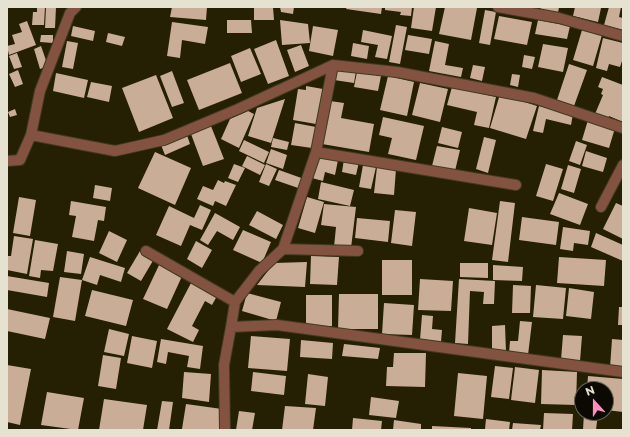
<!DOCTYPE html>
<style>
body{margin:0}
#map{position:relative;width:630px;height:437px;overflow:hidden;background:#251f03;font-family:Montserrat,sans-serif}
canvas{display:block}
.frame{position:absolute;inset:0;border:8px solid #e6e2d1;pointer-events:none}
.north{position:absolute;left:574px;top:381px;width:40px;height:40px;box-sizing:border-box;background:#0b0901;border:1px solid #636054;border-radius:50%;rotate:339deg;font-size:11px;font-weight:700;line-height:16px;text-align:center;color:#e6e2d1}
.north::after{content:'';display:block;margin:auto;width:14px;height:18px;background:#fd8ebf;clip-path:polygon(50% 0,100% 100%,50% 72%,0 100%)}
</style>
<div id="map">
<canvas width="630" height="437"></canvas>
<div class="frame"></div>
<div class="north">N</div>
</div>
<script>
const c = document.querySelector('canvas').getContext('2d');
c.lineJoin = 'round';
function paint(path, color) {
  c.fillStyle = color;
  c.fill(path, 'evenodd');
}
function toPath(rows) {
  const path = new Path2D();
  for (const r of rows) {
    path.moveTo(r[0], r[1]);
    for (let i = 2; i < r.length; i += 2) path.lineTo(r[i], r[i + 1]);
  }
  return path;
}
function trace(path, color, width, dash) {
  c.strokeStyle = color;
  c.lineWidth = width;
  c.lineCap = dash ? 'butt' : 'round';
  c.setLineDash(dash || []);
  c.stroke(path);
}
paint(toPath([
 [37,7,45,7,44,25,32,25,33,12,37,12],
 [46,7,56,7,55,28,45,28],
 [172,7,207,7,206,20,170,17],
 [254,7,273,7,274,20,254,20],
 [280,7,294,7,293,14,281,12],
 [347,7,382,7,381,14,346,9],
 [385,7,412,7,411,16,400,15,401,12,385,10],
 [414,7,436,7,432,31,411,28],
 [445,7,477,8,471,40,439,34],
 [541,7,559,7,558,13,540,10],
 [575,7,601,8,598,22,573,16],
 [609,7,621,7,619,17,623,18,623,30,604,25],
 [485,10,496,12,490,45,479,43],
 [499,16,532,22,527,45,494,39],
 [227,20,251,20,252,33,227,33],
 [280,20,308,24,310,43,282,45],
 [538,20,570,26,567,39,535,34],
 [27,21,36,45,9,55,7,46,15,44,12,35,22,32,19,24],
 [172,22,208,27,205,44,182,40,180,58,167,56],
 [396,25,407,27,400,64,389,62],
 [73,26,95,31,93,41,71,36],
 [313,26,338,30,333,56,309,51],
 [363,30,392,36,387,59,375,57,378,45,361,42],
 [582,30,602,35,593,66,573,60],
 [108,33,125,37,122,46,106,42],
 [41,35,53,35,53,43,40,42],
 [408,35,432,39,429,54,405,50],
 [603,38,623,43,623,58,620,67,609,64,607,71,596,68],
 [276,40,289,76,268,84,254,49],
 [67,41,78,43,73,69,62,67],
 [435,41,449,44,445,65,463,68,461,77,429,71],
 [353,43,369,46,367,59,351,56],
 [543,44,568,48,563,72,538,67],
 [301,45,309,66,295,72,287,50],
 [41,46,48,66,40,69,34,49],
 [250,48,261,74,241,82,231,56],
 [17,53,22,67,14,69,9,56],
 [524,55,535,57,532,69,522,67],
 [230,63,242,93,199,110,187,80],
 [569,64,587,70,574,106,557,100],
 [473,65,485,67,482,81,470,78],
 [336,68,356,71,354,83,334,80],
 [18,70,23,84,15,87,9,74],
 [172,71,184,103,172,107,160,76],
 [357,72,381,76,378,91,354,87],
 [56,73,88,80,84,98,53,91],
 [512,74,520,75,518,87,510,85],
 [156,75,173,118,139,132,122,88],
 [388,76,414,82,407,116,380,110],
 [602,77,623,85,623,122,609,116,608,119,595,114,603,95,601,94,603,89,598,87],
 [91,82,112,86,109,102,87,97],
 [420,83,448,89,440,122,412,115],
 [306,86,323,89,316,124,293,120,298,89,306,90],
 [452,87,496,97,489,128,474,125,477,112,447,105],
 [500,94,537,106,526,139,490,128],
 [285,99,271,143,248,136,257,108],
 [330,101,344,103,341,118,374,124,369,152,322,144],
 [539,106,573,114,571,125,546,119,543,133,533,131],
 [15,109,17,115,10,117,8,112],
 [248,111,254,114,239,148,221,139,230,119],
 [383,117,424,126,416,160,388,154,392,138,379,135],
 [588,120,615,128,609,148,582,140],
 [295,123,316,127,312,148,291,145],
 [211,126,224,159,203,166,191,134],
 [442,127,462,132,458,148,438,143],
 [187,135,190,144,165,155,161,145],
 [484,137,496,140,488,173,476,169],
 [273,138,289,142,287,150,271,147],
 [244,140,269,152,264,163,239,151],
 [576,141,587,145,580,165,569,161],
 [437,146,460,150,455,171,432,166],
 [271,149,287,155,283,169,266,163],
 [586,151,607,158,603,172,582,166],
 [155,152,191,168,175,205,138,188],
 [247,156,265,165,260,175,242,166],
 [317,156,338,160,335,175,325,172,323,181,312,178],
 [344,159,359,162,356,175,342,172],
 [234,164,245,168,238,182,228,178],
 [266,164,277,169,269,186,259,182],
 [546,164,563,169,553,201,536,196],
 [363,165,376,167,371,189,359,187],
 [568,165,581,169,574,193,561,189],
 [377,167,396,169,394,195,374,193],
 [279,170,307,180,304,190,275,180],
 [218,180,224,183,225,181,236,185,226,206,215,201,213,206,197,199,203,186,213,190],
 [321,182,354,190,350,206,318,199],
 [95,185,112,188,110,201,93,198],
 [559,193,588,204,580,225,550,214],
 [19,197,36,200,30,236,13,233],
 [307,197,324,202,315,233,298,228],
 [71,201,106,207,104,221,98,220,94,241,72,237,76,216,69,215],
 [500,201,515,203,508,262,492,260],
 [616,203,623,206,623,239,603,229],
 [324,204,356,207,351,248,334,247,336,227,321,225],
 [200,205,211,210,202,230,190,225,181,246,156,235,169,206,194,218],
 [469,208,497,213,492,245,464,241],
 [395,210,416,212,412,246,391,243],
 [257,211,283,225,276,239,249,225],
 [215,213,240,227,233,240,217,231,208,245,200,240],
 [522,217,559,222,556,245,519,240],
 [357,218,390,221,388,242,355,238],
 [563,227,590,231,588,245,574,243,573,251,560,249],
 [243,230,271,242,262,263,233,250],
 [109,231,127,240,117,262,99,253],
 [596,233,623,245,623,261,591,247],
 [14,236,33,239,27,274,7,270,7,256,11,256],
 [35,240,58,244,53,271,41,270,40,278,29,276],
 [196,241,212,250,202,268,187,259],
 [67,251,84,254,81,274,64,272],
 [140,251,154,259,141,281,127,273],
 [311,256,339,257,337,285,310,284],
 [90,257,125,268,121,282,100,275,97,285,82,280],
 [559,257,606,260,604,286,557,283],
 [382,260,412,260,412,295,382,295],
 [307,262,305,287,257,285,274,263],
 [160,263,183,274,167,309,143,299],
 [460,263,488,263,488,278,460,277],
 [493,265,523,267,522,281,493,280],
 [7,276,49,283,47,297,7,290],
 [60,277,82,280,75,321,53,317],
 [420,279,453,281,451,311,418,310],
 [459,279,495,281,494,304,483,304,484,292,470,291,468,344,455,343],
 [191,283,217,296,212,305,205,301,192,326,199,330,193,342,167,329],
 [513,285,531,286,530,313,512,313],
 [536,285,566,288,563,319,533,317],
 [569,288,594,292,591,319,566,316],
 [92,290,133,300,126,326,85,316],
 [247,293,281,302,276,321,242,311],
 [339,294,378,294,378,329,338,329],
 [306,295,332,295,332,326,306,326],
 [384,303,414,305,412,335,382,334],
 [619,307,623,307,623,325,618,325],
 [7,309,50,318,45,339,7,331],
 [422,315,433,316,432,329,442,330,441,342,420,340],
 [520,321,532,322,528,355,509,353,510,341,518,341],
 [505,325,506,352,492,352,492,326],
 [109,329,129,334,124,356,104,352],
 [563,335,582,336,580,361,561,360],
 [132,336,157,341,152,368,127,363],
 [251,336,290,339,287,371,248,368],
 [161,339,203,346,200,369,187,367,189,356,168,352,166,364,157,362],
 [612,339,623,340,623,369,610,368],
 [301,340,333,343,332,359,300,357],
 [344,344,380,348,378,359,342,356],
 [394,353,426,353,425,387,386,386,387,367,393,367],
 [103,355,121,358,116,389,98,386],
 [7,365,31,369,20,425,7,422],
 [495,366,513,368,509,399,491,397],
 [515,367,539,370,535,403,511,400],
 [542,370,577,372,576,405,541,404],
 [184,372,211,374,209,402,182,398],
 [253,372,286,376,284,395,251,391],
 [458,373,487,376,483,419,454,416],
 [308,374,328,377,325,406,305,404],
 [588,376,623,379,623,412,606,410,606,389,587,389],
 [47,392,84,398,78,430,41,425],
 [371,397,399,401,396,418,369,415],
 [104,399,147,405,143,430,99,430],
 [162,401,173,402,169,430,157,430],
 [186,404,222,409,219,430,182,429],
 [285,406,316,408,313,430,282,430],
 [239,411,255,413,252,430,236,430],
 [544,413,573,414,572,430,543,430],
 [584,413,598,413,596,430,583,430],
 [353,418,382,421,381,430,352,430],
 [486,419,510,422,509,430,485,429],
 [394,420,421,424,421,430,393,430],
 [513,423,541,425,540,430,512,430],
 [432,426,471,428,471,430,432,430]
]), '#c9ad97');
const minor = toPath([
 [498,7,559,18,623,36],
 [31,135,115,151,164,140,238,109,333,65,397,72,534,98,623,128],
 [316,152,516,185],
 [7,161,20,160,31,135,40,91,70,13,76,7],
 [601,207,623,165],
 [283,249,358,251],
 [146,251,235,302],
 [231,327,235,302,259,271,283,249,316,152,333,65],
 [225,430,224,365,231,327,277,325,623,372]
]);
trace(minor, '#403a20', 12);
trace(minor, '#835240', 10);
</script>
